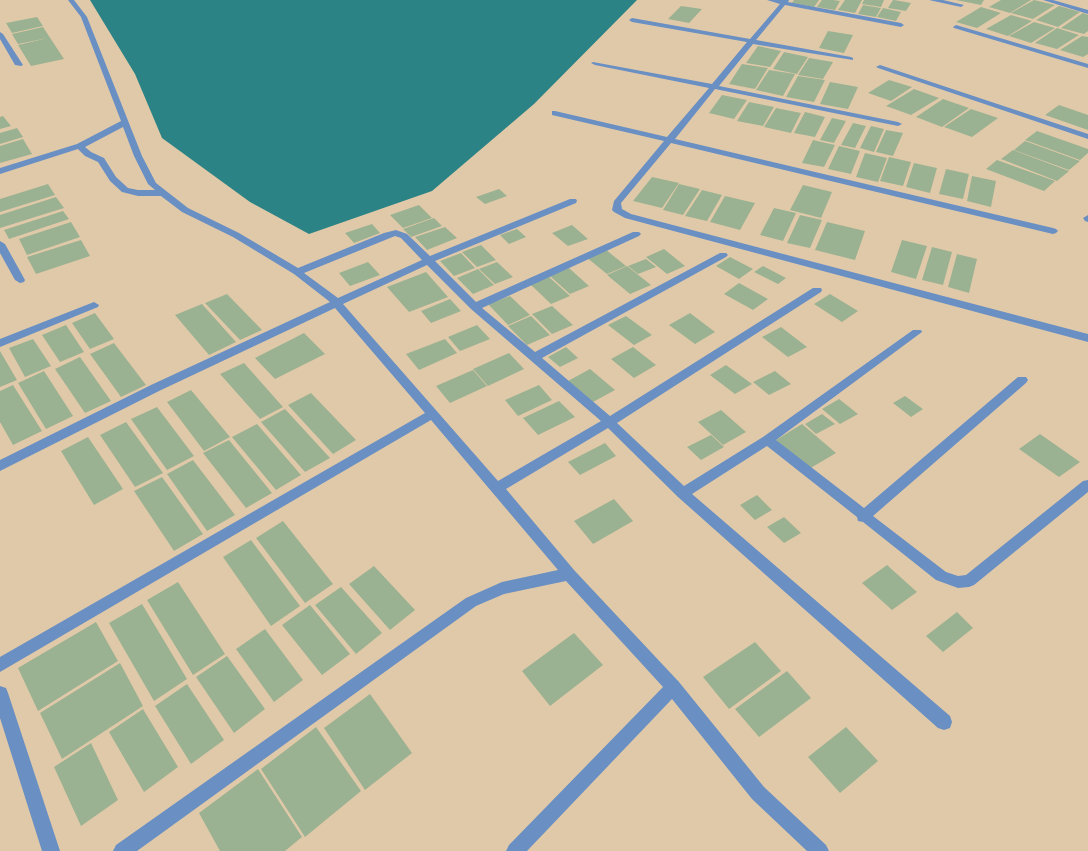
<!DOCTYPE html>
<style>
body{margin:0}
canvas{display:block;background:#e0c9a8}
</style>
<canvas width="1088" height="851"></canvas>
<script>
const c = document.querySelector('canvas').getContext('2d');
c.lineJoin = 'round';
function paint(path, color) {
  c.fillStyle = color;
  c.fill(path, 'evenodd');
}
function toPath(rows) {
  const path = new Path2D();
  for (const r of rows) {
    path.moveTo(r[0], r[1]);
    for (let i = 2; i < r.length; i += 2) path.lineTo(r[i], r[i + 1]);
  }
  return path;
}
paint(toPath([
 [90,0,637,0,534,104,432,191,309,234,250,202,162,138,135,74]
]), '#2b8385');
paint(toPath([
 [794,0,819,0,814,7,792,3],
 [822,0,833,0,840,1,835,10,817,7],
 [845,0,862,0,855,13,838,10],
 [864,0,884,0,881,7,862,4],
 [893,0,894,0,911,3,906,11,888,8],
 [956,0,984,0,981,5],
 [1001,0,1031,0,1010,13,989,7],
 [1034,0,1055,5,1033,19,1011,13],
 [863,5,881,8,876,17,858,14],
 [681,6,702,9,689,23,668,19],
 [1059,6,1080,12,1058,27,1036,20],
 [981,7,1001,13,977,28,956,22],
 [883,8,901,12,896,21,877,17],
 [1083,13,1088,15,1088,31,1084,34,1061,28],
 [1011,15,1032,21,1008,36,986,29],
 [37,17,43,26,12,33,6,23],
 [1034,22,1055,28,1031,43,1009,36],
 [43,27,64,59,31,66,18,45,48,38,18,44,12,34],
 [1057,28,1079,35,1057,49,1035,43],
 [828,31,853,35,844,53,819,48],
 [1082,36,1088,37,1088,54,1083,57,1060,50],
 [758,46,781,51,770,67,746,63],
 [784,52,808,57,797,74,773,69],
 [809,58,833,62,823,79,798,75],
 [742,64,768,68,755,89,729,84],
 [769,70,795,74,783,96,756,90],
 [798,76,825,80,814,102,786,97],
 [889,80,912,87,891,101,868,93],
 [830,82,858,87,848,109,820,104],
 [914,89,939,98,911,115,886,106],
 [722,95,747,100,734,119,709,113],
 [943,99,969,108,942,127,916,117],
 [749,102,774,107,763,126,737,121],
 [1059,105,1088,115,1088,130,1045,115],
 [776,108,801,113,791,133,764,127],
 [971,109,998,118,972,137,944,127],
 [805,112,825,117,815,137,794,133],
 [3,116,11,126,0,129,0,117],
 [832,118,846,121,834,143,820,140],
 [853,123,866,126,855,148,841,145],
 [871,126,884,129,874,152,860,148],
 [17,128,23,137,0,144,0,133],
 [886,130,903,133,893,156,876,152],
 [1037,131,1088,149,1088,153,1080,160,1025,140],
 [23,139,32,154,0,163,0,146],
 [813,140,835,145,824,167,802,163],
 [1025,141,1080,161,1069,170,1014,150],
 [839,146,860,151,851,174,828,169],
 [1013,150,1069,171,1057,181,1001,159],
 [865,153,887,158,878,182,856,177],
 [889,157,911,162,903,186,880,181],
 [997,160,1055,181,1044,191,986,169],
 [914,163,937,168,930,193,906,187],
 [946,169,969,174,963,199,939,194],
 [972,176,996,181,991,207,967,201],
 [652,177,679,183,662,208,633,201],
 [48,184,55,195,0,212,0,199],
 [679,184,700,189,683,215,663,210],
 [803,185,832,192,821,218,790,210],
 [499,189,507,196,485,204,476,197],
 [702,190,722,195,707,221,685,216],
 [725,196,755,203,740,230,710,222],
 [56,197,64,208,0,228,0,215],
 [419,205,432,218,403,228,390,215],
 [774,208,796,213,783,241,760,235],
 [63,211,69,219,9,239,4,230],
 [800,215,822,220,810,248,787,243],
 [434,218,442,226,411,237,403,229],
 [71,222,80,237,27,255,19,239],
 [827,222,865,231,855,260,815,250],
 [372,224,380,233,354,243,345,233],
 [572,225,588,239,568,246,552,233],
 [445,227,457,238,427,250,415,237],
 [517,229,526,237,509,244,500,235],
 [81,240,90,256,36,274,27,257],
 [902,240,927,246,916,279,891,272],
 [481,245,496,260,477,267,462,252],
 [932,247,952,252,943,285,922,280],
 [605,249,626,266,607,274,586,257],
 [664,249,685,266,667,274,646,257],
 [461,253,475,268,454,276,440,261],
 [957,254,977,259,969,293,948,287],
 [730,257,753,269,739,279,716,266],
 [646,259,656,267,638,274,628,266],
 [368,262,380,275,350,286,339,273],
 [497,262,513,277,495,284,479,269],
 [627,266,651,285,630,294,607,275],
 [763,266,786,278,778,284,754,272],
 [569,268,589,286,570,294,550,276],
 [478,269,494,285,473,294,457,278],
 [426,272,448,297,409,312,387,287],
 [549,277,570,296,551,304,530,284],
 [739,283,768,299,753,310,724,294],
 [227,294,262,330,240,340,205,303],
 [830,294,858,311,842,322,814,304],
 [510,296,530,315,508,325,488,304],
 [450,299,461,311,431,323,421,311],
 [202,304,236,342,209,355,175,315],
 [552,306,573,325,552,334,532,314],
 [95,313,114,339,90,349,72,323],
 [690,313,715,332,695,344,669,325],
 [531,316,550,335,527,345,508,326],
 [626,316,652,335,634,345,608,325],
 [66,325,84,352,60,362,42,335],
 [477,325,490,339,460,351,448,337],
 [781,327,807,347,788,357,762,337],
 [304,333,325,354,275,379,255,358],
 [33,339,51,366,25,377,9,348],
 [445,339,457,353,419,370,406,354],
 [114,343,146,385,121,397,90,354],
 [566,347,578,358,560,367,548,357],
 [633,347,656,365,634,378,611,359],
 [0,351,17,380,0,387],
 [509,353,524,369,488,386,473,369],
 [80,357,111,401,85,413,55,369],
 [244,363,283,407,260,419,220,374],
 [726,365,752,384,735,394,710,375],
 [590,369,615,390,593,402,568,381],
 [473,370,487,386,450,403,436,386],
 [44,371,73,416,46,429,18,383],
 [775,371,791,384,769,395,753,382],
 [13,385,42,431,13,445,0,422,0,391],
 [539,385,552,400,518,416,505,400],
 [191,390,230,437,204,451,167,402],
 [311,393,356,440,333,454,288,405],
 [905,396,923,409,911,417,893,403],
 [839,399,858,414,840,424,822,409],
 [559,401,575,417,538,435,523,418],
 [157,407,194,456,167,470,131,419],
 [285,409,330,458,305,472,261,422],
 [721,410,746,432,723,445,698,422],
 [822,414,835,424,816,434,805,424],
 [126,422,163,473,135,487,100,435],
 [257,424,301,475,276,490,232,437],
 [802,424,836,453,809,469,776,440],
 [1040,434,1080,462,1059,477,1019,449],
 [711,435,724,447,701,460,687,447],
 [88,437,123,489,94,505,61,451],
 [229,440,272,493,246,508,203,453],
 [605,443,616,456,580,475,568,462],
 [193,460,235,515,207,531,167,474],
 [162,477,203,534,174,551,134,491],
 [757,495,772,510,755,520,740,505],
 [614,499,633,521,593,544,574,521],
 [784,517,801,533,784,543,767,527],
 [283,521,333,584,305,603,256,538],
 [251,540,300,606,271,626,223,557],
 [887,565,917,592,892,610,862,583],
 [374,566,415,610,390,630,349,584],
 [178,582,225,654,193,675,147,600],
 [341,587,382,633,356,654,315,605],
 [142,604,187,679,154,701,109,623],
 [310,605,350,654,322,675,282,625],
 [957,612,973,628,943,652,926,636],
 [96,622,118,661,38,711,18,668],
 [265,629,303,680,274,702,236,649],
 [574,633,603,665,550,706,522,671],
 [755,642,781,671,729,709,703,677],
 [227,656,265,709,234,733,196,677],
 [120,663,143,706,62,759,40,713],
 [787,671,811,698,759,737,735,709],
 [187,684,224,740,191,764,155,706],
 [370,694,412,753,365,790,324,728],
 [143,709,178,767,144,792,109,732],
 [316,727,361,791,305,837,261,769],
 [846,727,878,761,840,793,808,757],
 [91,743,118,800,81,826,54,767],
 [258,769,302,837,285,851,220,851,199,813]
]), '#9bb292');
paint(toPath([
 [68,0,74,0,87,17,142,156,156,183,188,208,239,233,298,268,384,233,396,230,407,234,430,256,570,199,576,199,577,201,576,203,435,261,476,302,633,232,639,232,641,234,639,236,482,308,535,352,720,253,726,253,728,255,726,257,542,358,610,416,813,288,821,288,822,290,821,292,617,423,684,486,763,437,913,330,921,330,922,332,776,440,864,508,1018,377,1026,377,1028,380,1026,383,873,516,946,572,958,576,966,575,1083,481,1088,480,1088,492,974,585,969,587,958,588,936,580,863,522,858,521,857,517,767,446,692,494,950,716,952,722,950,728,944,730,938,728,678,497,608,428,506,489,574,570,679,682,764,787,826,845,829,851,807,851,752,799,672,699,527,851,506,851,509,845,663,687,566,581,504,594,476,606,137,851,113,851,116,845,466,598,502,582,558,570,431,420,0,672,0,657,425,413,335,308,159,391,0,471,0,460,151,385,330,302,294,274,233,237,182,212,161,196,138,196,122,192,110,181,98,162,85,156,78,149,0,174,0,168,77,144,121,121,81,17,68,0],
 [123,127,134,156,148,184,155,190,138,190,128,188,116,177,104,158,91,152,85,147,123,127],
 [395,236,401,238,422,260,338,298,304,273,395,236],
 [427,265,471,309,601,421,498,481,343,304,427,265],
 [767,0,789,0,788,2,901,23,904,25,901,27,785,5,756,40,851,57,853,58,853,60,753,44,719,86,898,122,902,124,898,126,715,89,675,139,1053,228,1056,229,1058,231,1056,233,1053,234,671,143,621,203,622,209,631,214,1088,334,1088,342,625,218,614,212,612,210,614,201,664,141,552,115,552,111,555,111,667,137,709,88,595,65,591,63,593,62,712,84,747,42,632,22,629,20,632,18,750,39,780,4,767,0],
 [929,0,943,0,964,5,961,7,929,0],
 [1043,0,1053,0,1088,10,1088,14,1043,0],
 [956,25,1088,64,1088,68,954,28,953,27,956,25],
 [0,32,3,34,23,65,21,66,15,65,0,39,0,32],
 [880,65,1088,134,1088,139,878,68,876,67,880,65],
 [1088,215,1088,222,1085,221,1083,218,1088,215],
 [0,241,5,244,25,280,24,282,20,283,15,280,0,253,0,241],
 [94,302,99,305,98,307,0,347,0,339,94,302],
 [0,686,6,688,8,693,60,851,42,851,0,718,0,686]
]), '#6a8fc3');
</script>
